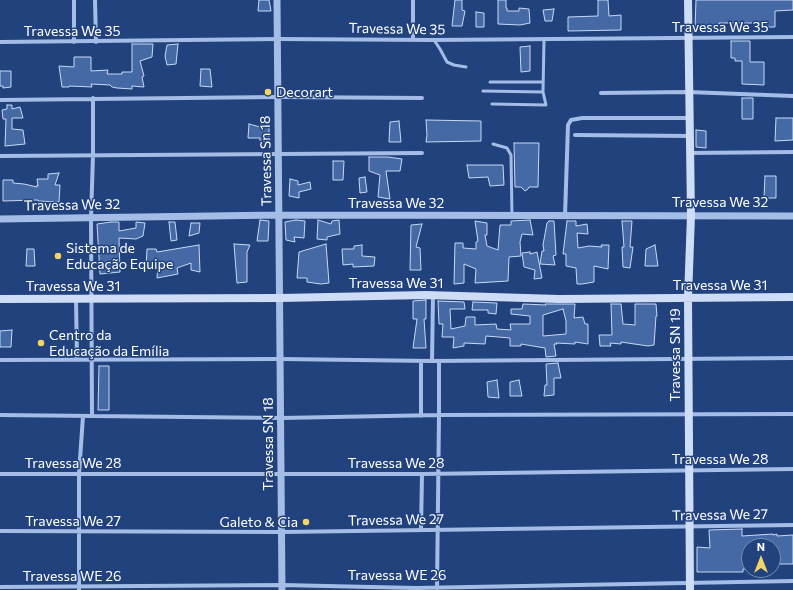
<!DOCTYPE html>
<meta charset="utf-8">
<style>
body{margin:0}
#map{position:relative;width:793px;height:590px;overflow:hidden;background:#21427d;font-family:Commissioner,sans-serif}
canvas{display:block}
.north{position:absolute;left:741px;top:538px;width:40px;height:40px;box-sizing:border-box;background:#21427d;border:1px solid #7a8eb1;border-radius:50%;rotate:0deg;font-size:11px;font-weight:700;line-height:16px;text-align:center;color:#fff}
.north::after{content:'';display:block;margin:auto;width:14px;height:18px;background:#f3d566;clip-path:polygon(50% 0,100% 100%,50% 72%,0 100%)}
</style>
<div id="map">
<canvas width="793" height="590"></canvas>
<div class="north">N</div>
</div>
<script>
const c = document.querySelector('canvas').getContext('2d');
c.lineJoin = 'round';
function paint(path, color) {
  c.fillStyle = color;
  c.fill(path, 'evenodd');
}
function toPath(rows) {
  const path = new Path2D();
  for (const r of rows) {
    path.moveTo(r[0], r[1]);
    for (let i = 2; i < r.length; i += 2) path.lineTo(r[i], r[i + 1]);
  }
  return path;
}
function trace(path, color, width, dash) {
  c.strokeStyle = color;
  c.lineWidth = width;
  c.lineCap = dash ? 'butt' : 'round';
  c.setLineDash(dash || []);
  c.stroke(path);
}
function label(font, color, halo, rows, align = 'center') {
  c.font = font + ' Commissioner,sans-serif';
  c.lineWidth = 3;
  c.setLineDash([]);
  c.textBaseline = 'middle';
  c.strokeStyle = halo;
  c.fillStyle = color;
  for (const [text, x, y, turn = 0] of rows) {
    c.save();
    c.translate(x, y);
    c.rotate((+turn || 0) * Math.PI / 180);
    c.textAlign = isNaN(turn) ? turn : align;
    if (halo) c.strokeText(text, 0, 0);
    c.fillText(text, 0, 0);
    c.restore();
  }
}
const building = toPath([
 [259,0,269,0,271,11,258,11,259,0],
 [455,0,462,0,462,10,465,11,462,26,452,26,455,0],
 [498,0,506,0,506,8,507,8,507,11,519,11,519,8,529,9,530,23,520,25,498,24,498,0],
 [598,0,608,0,609,16,621,15,621,30,568,31,568,17,598,16,598,0],
 [696,0,793,0,793,10,775,11,775,27,764,27,764,25,754,25,754,23,719,23,719,28,695,28,696,0],
 [554,9,552,21,545,21,543,10,554,9],
 [476,12,484,13,484,27,476,27,476,12],
 [731,41,750,41,750,62,764,62,764,85,742,84,742,61,735,61,735,58,731,58,731,41],
 [132,44,153,44,152,57,140,61,144,76,142,77,144,87,132,86,132,89,117,88,112,87,110,85,91,84,92,87,69,86,69,87,62,87,59,66,74,67,74,57,91,57,91,71,108,70,107,74,122,74,122,72,132,72,132,44],
 [178,44,176,64,167,65,165,56,167,45,178,44],
 [530,46,530,71,521,72,520,47,530,46],
 [201,69,210,69,212,87,200,86,201,69],
 [0,71,11,71,11,87,3,88,3,86,0,86,0,71],
 [742,98,753,98,753,119,742,119,742,98],
 [7,105,12,105,12,109,20,107,23,118,12,118,12,129,23,130,25,144,5,146,6,119,3,119,2,110,7,109,7,105],
 [776,118,793,118,793,140,775,141,776,118],
 [426,120,481,121,481,141,426,142,427,135,426,120],
 [399,121,401,142,389,142,390,122,399,121],
 [249,124,260,127,260,125,269,125,269,142,260,141,260,138,248,138,249,124],
 [696,130,706,131,706,148,696,147,696,130],
 [514,143,539,143,538,187,529,187,528,189,525,191,521,187,515,187,514,143],
 [369,157,388,157,402,159,400,171,386,171,390,199,378,197,380,175,369,171,369,157],
 [333,161,344,161,343,180,333,180,333,161],
 [467,165,503,165,504,185,490,186,488,177,469,178,467,165],
 [59,173,55,185,60,185,59,202,38,201,38,200,3,201,3,180,13,180,13,183,24,184,37,187,37,185,38,186,37,179,48,179,48,174,59,173],
 [765,176,776,176,776,198,764,198,765,176],
 [365,177,367,192,360,193,359,178,365,177],
 [290,179,298,181,298,185,310,182,311,189,299,192,299,198,289,196,290,179],
 [260,220,269,221,268,241,257,241,260,220],
 [296,220,305,221,304,238,294,237,295,242,286,240,285,222,296,220],
 [318,220,331,224,332,221,339,220,340,234,327,237,327,240,317,239,318,220],
 [530,220,533,235,522,234,520,242,521,256,509,257,508,281,475,283,476,269,464,264,464,283,454,284,455,243,463,243,463,248,476,249,476,242,478,241,475,221,487,223,487,235,485,235,487,246,498,250,500,225,511,225,511,221,530,220],
 [549,221,554,221,556,255,553,256,555,265,540,264,542,251,544,251,543,245,547,223,549,221],
 [567,221,576,221,576,226,587,224,588,234,577,233,578,248,589,246,602,247,601,245,609,245,608,269,594,266,594,282,582,284,577,284,576,268,566,266,566,254,563,254,567,221],
 [622,221,632,221,630,247,633,247,630,268,623,267,622,247,624,247,622,221],
 [111,222,119,222,119,231,136,228,136,222,145,223,143,236,136,239,119,238,120,272,100,274,97,224,111,222],
 [169,222,175,222,177,240,171,241,169,222],
 [191,223,200,223,199,233,189,236,191,223],
 [422,224,416,247,420,248,421,270,410,270,411,225,422,224],
 [234,244,250,245,247,252,247,282,237,283,234,244],
 [326,244,329,283,321,284,307,282,307,278,297,278,299,252,326,244],
 [199,245,200,272,191,270,191,263,177,268,178,274,157,278,158,266,146,267,147,249,156,249,157,252,199,245],
 [362,245,362,256,375,257,374,266,353,267,353,264,343,265,342,249,354,249,354,246,362,245],
 [655,245,658,266,645,266,646,249,655,245],
 [27,249,34,249,35,266,26,266,27,249],
 [530,252,530,254,537,252,542,278,534,279,535,270,524,267,522,253,530,252],
 [426,300,426,319,424,319,426,348,413,348,417,319,413,319,413,301,426,300],
 [438,301,464,302,465,309,450,309,451,329,465,326,466,317,475,317,475,325,496,324,497,329,511,330,510,324,530,324,530,316,511,314,511,309,522,309,523,304,546,305,545,304,575,304,574,318,583,317,585,324,588,324,588,344,575,342,575,344,556,343,557,344,554,344,556,356,546,357,545,348,521,344,521,346,510,346,510,338,486,336,485,344,464,343,464,346,453,348,454,337,442,337,443,324,439,324,438,301],
 [563,309,566,321,566,334,543,336,543,315,563,309],
 [473,302,497,303,496,314,488,313,488,310,472,310,473,302],
 [611,304,621,304,623,324,635,325,635,304,656,304,657,316,656,316,654,345,648,346,621,342,621,344,610,343,611,346,600,346,599,335,612,335,611,304],
 [12,330,11,347,0,347,0,331,12,330],
 [558,363,561,378,554,378,554,395,544,396,545,385,547,385,546,364,558,363],
 [99,366,109,366,109,410,98,410,99,366],
 [497,380,499,398,488,397,487,382,497,380],
 [519,380,522,396,510,396,510,382,519,380],
 [742,529,742,536,773,534,773,535,777,534,777,536,793,535,793,564,773,564,773,546,749,546,749,569,743,569,743,572,697,572,697,547,710,548,709,530,742,529]
]);
paint(building, '#4569a5');
trace(building, '#c8d9f5', 1);
trace(toPath([
 [434,40,440,49,447,62,454,65,466,67],
 [490,82,543,82],
 [483,91,543,92],
 [492,104,546,105,543,92,544,40],
 [493,144,507,148,511,155,512,216]
]), '#a4bde7', 3);
trace(toPath([
 [74,0,74,42],
 [95,0,96,42],
 [413,40,413,0],
 [0,42,278,39,434,40,793,37],
 [601,93,688,92,793,96],
 [0,100,277,97,422,98],
 [575,135,690,136],
 [690,153,793,152],
 [0,156,422,153],
 [565,216,568,125,571,120,582,118,690,118],
 [76,299,77,360],
 [0,360,281,359,432,361,793,358],
 [421,361,421,416],
 [432,361,433,295],
 [0,415,281,418,439,415,793,414],
 [92,416,91,218,93,155,93,98],
 [0,474,422,474,793,469],
 [421,530,422,474],
 [0,531,282,532,793,525],
 [0,587,282,585,416,588,793,581],
 [79,590,79,474,83,416],
 [437,590,439,415,439,361]
]), '#a4bde7', 4);
trace(toPath([
 [277,0,282,590],
 [0,219,280,215,793,216]
]), '#a4bde7', 7);
trace(toPath([
 [688,0,691,215,688,298,690,590],
 [0,299,280,298,426,295,559,299,793,297]
]), '#cedcf6', 8);
for (const [x, y, r, color] of [
 [268,92,4,"#f3d566"],
 [58,256,4,"#f3d566"],
 [41,343,4,"#f3d566"],
 [306,522,4,"#f3d566"]
]) {
  const dot = new Path2D();
  dot.arc(x, y, r, 0, 2 * Math.PI);
  c.fillStyle = color;
  c.fill(dot);
  trace(dot, '#21427d', 1.5);
}
label('14px', '#fff', '#21427d', [
 ["Travessa We 35",720,27],
 ["Travessa We 35",397,29,1],
 ["Travessa We 35",72,31],
 ["Travessa Sn 18",266,161,-91],
 ["Travessa We 32",720,202],
 ["Travessa We 32",396,203],
 ["Travessa We 32",72,205,-1],
 ["Travessa We 31",396,283],
 ["Travessa We 31",720,285],
 ["Travessa We 31",73,286],
 ["Travessa SN 19",675,355,-90],
 ["Travessa SN 18",268,444,-90],
 ["Travessa We 28",720,459],
 ["Travessa We 28",73,463],
 ["Travessa We 28",396,463],
 ["Travessa We 27",720,515,-1],
 ["Travessa We 27",396,520,-1],
 ["Travessa We 27",73,521],
 ["Travessa WE 26",397,575],
 ["Travessa WE 26",72,576]
]);
label('14px', '#fff', '#21427d', [
 ["Decorart",276,92],
 ["Sistema de",66,248],
 ["Educação Equipe",66,264],
 ["Centro da",49,335],
 ["Educação da Emília",49,351],
 ["Galeto & Cia",298,522,"right"]
], 'left');
</script>
